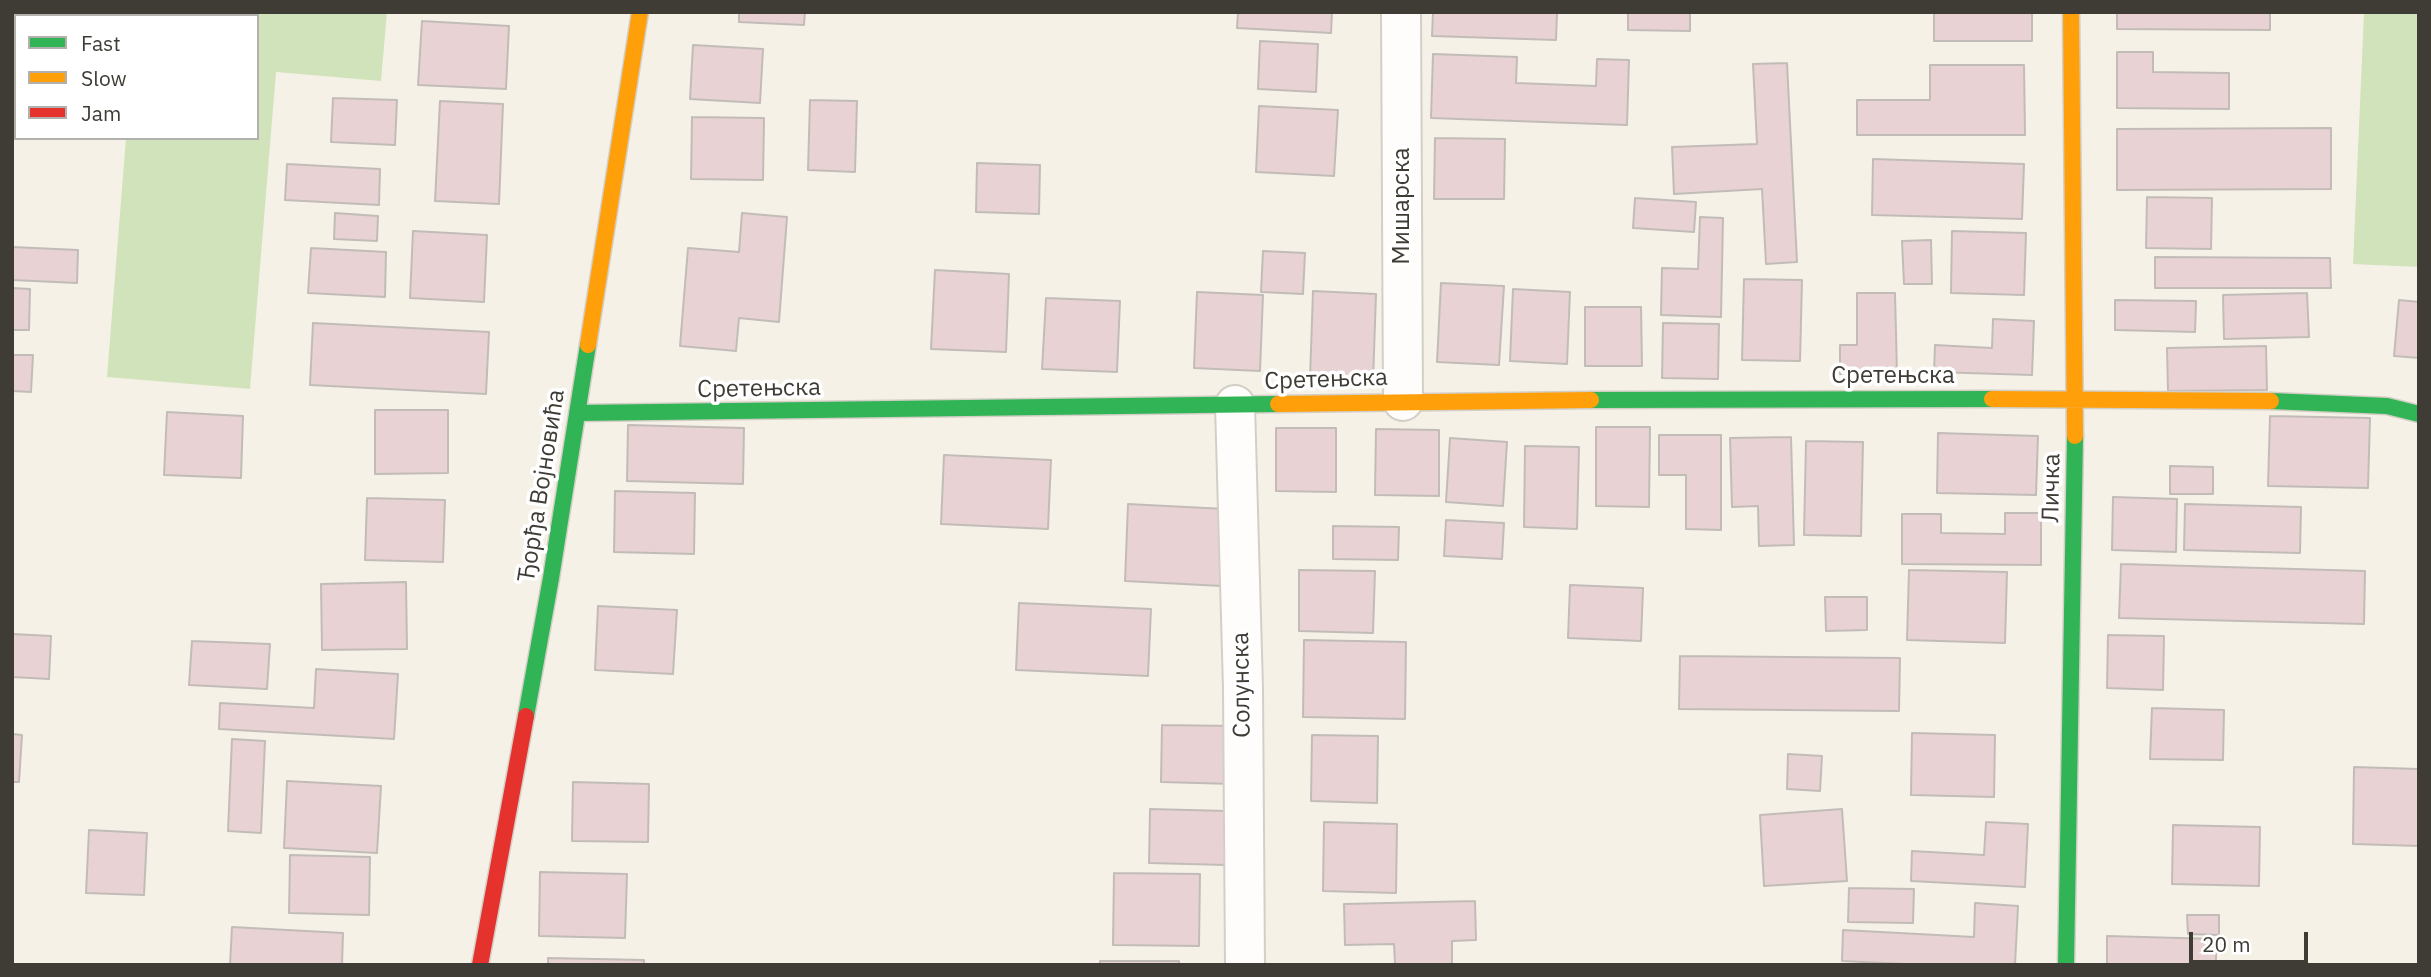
<!DOCTYPE html>
<meta charset="utf-8">
<style>
body{margin:0}
#map{position:relative;width:2431px;height:977px;overflow:hidden;background:#f6f1e7;font-family:"IBM Plex Sans",sans-serif}
canvas{display:block}
.frame{position:absolute;inset:0;border:14px solid #3f3c35;pointer-events:none}
.legend{position:absolute;left:14px;top:14px;width:245px;height:126px;box-sizing:border-box;background:#fff;border:2px solid #b2b1ae;margin:0;padding:9px 12px;list-style:none;font-size:21px;color:#3f3c35}
.legend li{display:flex;align-items:center;gap:14px;height:35px}
.legend b{width:35px;border:2px solid #b2b1ae}
.scale{position:absolute;left:2189px;top:932px;width:119px;height:32px;box-sizing:border-box;border:4px solid #3f3c35;border-top:0;padding-left:9px;font-size:21px;line-height:24px;white-space:nowrap;color:#3f3c35;-webkit-text-stroke:5px #fff;paint-order:stroke}
</style>
<div id="map">
<canvas width="2431" height="977"></canvas>
<div class="frame"></div>
<ul class="legend">
<li><b style="height:9px;background:#30b455"></b>Fast</li>
<li><b style="height:9px;background:#ff9f0a"></b>Slow</li>
<li><b style="height:9px;background:#e5322d"></b>Jam</li>
</ul>
<div class="scale">20 m</div>
</div>
<script>
const c = document.querySelector('canvas').getContext('2d');
c.lineJoin = 'round';
function paint(path, color) {
  c.fillStyle = color;
  c.fill(path, 'evenodd');
}
function toPath(rows) {
  const path = new Path2D();
  for (const r of rows) {
    path.moveTo(r[0], r[1]);
    for (let i = 2; i < r.length; i += 2) path.lineTo(r[i], r[i + 1]);
  }
  return path;
}
function trace(path, color, width, dash) {
  c.strokeStyle = color;
  c.lineWidth = width;
  c.lineCap = dash ? 'butt' : 'round';
  c.setLineDash(dash || []);
  c.stroke(path);
}
function label(font, color, halo, rows, align = 'center') {
  c.font = font + ' "IBM Plex Sans",sans-serif';
  c.lineWidth = 7;
  c.setLineDash([]);
  c.textBaseline = 'middle';
  c.strokeStyle = halo;
  c.fillStyle = color;
  for (const [text, x, y, turn = 0] of rows) {
    c.save();
    c.translate(x, y);
    c.rotate((+turn || 0) * Math.PI / 180);
    c.textAlign = isNaN(turn) ? turn : align;
    if (halo) c.strokeText(text, 0, 0);
    c.fillText(text, 0, 0);
    c.restore();
  }
}
paint(toPath([
 [137,12,387,12,381,81,276,72,250,389,107,377,126,138,257,138,257,16,136,16],
 [2364,12,2419,12,2419,267,2353,264]
]), '#d0e3ba');
const building = toPath([
 [12,12,89,12,88,16,16,16,16,22,12,22,12,12],
 [739,12,805,12,804,25,739,22,739,12],
 [1238,12,1332,12,1331,33,1237,28,1238,12],
 [1433,12,1557,12,1556,40,1432,36,1433,12],
 [1628,12,1690,12,1690,31,1628,30,1628,12],
 [1934,12,2032,12,2032,41,1934,41,1934,12],
 [2117,12,2270,12,2270,30,2117,29,2117,12],
 [422,21,509,26,506,89,418,85,422,21],
 [1260,41,1318,44,1316,92,1258,89,1260,41],
 [693,45,763,49,760,103,690,99,693,45],
 [2117,52,2153,52,2153,72,2229,73,2229,109,2117,108,2117,52],
 [1433,54,1517,57,1516,83,1596,86,1597,59,1629,60,1627,125,1431,118,1433,54],
 [1787,63,1797,262,1766,264,1762,189,1674,194,1672,147,1757,144,1753,64,1787,63],
 [12,64,16,64,16,134,12,134,12,64],
 [1930,65,2024,65,2025,135,1857,135,1857,100,1930,100,1930,65],
 [333,98,397,100,395,145,331,142,333,98],
 [810,100,857,101,855,172,808,170,810,100],
 [440,101,503,104,499,204,435,201,440,101],
 [1259,106,1338,110,1334,176,1256,172,1259,106],
 [692,117,764,118,763,180,691,179,692,117],
 [2331,128,2331,189,2117,190,2117,129,2331,128],
 [1435,138,1505,139,1504,199,1434,199,1435,138],
 [1873,159,2024,164,2022,219,1872,215,1873,159],
 [977,163,1040,165,1039,214,976,212,977,163],
 [287,164,380,169,379,205,285,200,287,164],
 [2147,197,2212,198,2211,249,2146,248,2147,197],
 [1635,198,1696,202,1694,232,1633,228,1635,198],
 [335,213,378,216,377,241,334,239,335,213],
 [742,213,787,217,779,322,739,318,736,351,680,346,688,248,739,252,742,213],
 [1700,217,1723,218,1721,317,1661,315,1662,268,1698,269,1700,217],
 [413,231,487,235,484,302,410,298,413,231],
 [1952,231,2026,233,2024,295,1951,293,1952,231],
 [1931,240,1932,284,1904,284,1902,241,1931,240],
 [12,247,78,250,77,283,12,280,12,247],
 [311,248,386,252,385,297,308,293,311,248],
 [1263,251,1305,253,1303,294,1261,292,1263,251],
 [2155,257,2330,258,2331,288,2155,288,2155,257],
 [935,270,1009,274,1006,352,931,349,935,270],
 [1744,279,1802,280,1800,361,1742,360,1744,279],
 [1441,283,1504,286,1499,365,1437,362,1441,283],
 [12,288,30,289,29,330,12,330,12,288],
 [1513,289,1570,292,1567,364,1510,361,1513,289],
 [1313,291,1376,294,1373,382,1310,379,1313,291],
 [1197,292,1263,295,1260,371,1194,368,1197,292],
 [1857,293,1895,293,1897,373,1840,374,1840,345,1857,345,1857,293],
 [2307,293,2309,337,2224,339,2223,295,2307,293],
 [1046,298,1120,301,1117,372,1042,369,1046,298],
 [2115,300,2196,301,2195,332,2115,330,2115,300],
 [2399,300,2419,302,2419,358,2394,356,2399,300],
 [1585,307,1641,307,1642,366,1585,366,1585,307],
 [1993,319,2034,321,2032,375,1934,372,1935,345,1992,348,1993,319],
 [313,323,489,332,486,394,310,385,313,323],
 [1663,323,1719,324,1718,379,1662,378,1663,323],
 [2266,346,2267,390,2168,391,2167,348,2266,346],
 [12,355,33,355,31,392,12,391,12,355],
 [375,410,448,410,448,473,375,474,375,410],
 [167,412,243,416,241,478,164,475,167,412],
 [2270,416,2370,418,2368,488,2268,486,2270,416],
 [628,425,744,428,743,484,627,481,628,425],
 [1596,427,1650,427,1649,507,1596,506,1596,427],
 [1276,428,1336,428,1336,492,1276,491,1276,428],
 [1376,429,1439,430,1439,496,1375,495,1376,429],
 [1938,433,2038,436,2036,495,1937,493,1938,433],
 [1659,435,1721,435,1721,530,1686,529,1686,475,1659,475,1659,435],
 [1791,437,1794,545,1759,546,1758,506,1732,507,1730,438,1791,437],
 [1450,438,1507,442,1503,506,1446,502,1450,438],
 [1806,441,1863,442,1861,536,1804,535,1806,441],
 [1525,446,1579,447,1577,529,1524,527,1525,446],
 [944,455,1051,460,1048,529,941,524,944,455],
 [2170,466,2213,467,2213,494,2170,494,2170,466],
 [615,491,695,493,694,554,614,552,615,491],
 [2113,497,2177,499,2176,552,2112,550,2113,497],
 [367,498,445,500,443,562,365,560,367,498],
 [1128,504,1225,509,1222,586,1125,581,1128,504],
 [2185,504,2301,507,2300,553,2184,550,2185,504],
 [2005,513,2041,513,2041,565,1902,564,1902,514,1941,514,1941,533,2005,534,2005,513],
 [1446,520,1504,523,1502,559,1444,556,1446,520],
 [1333,526,1399,527,1398,560,1333,559,1333,526],
 [2121,564,2365,571,2364,624,2119,618,2121,564],
 [1299,570,1375,571,1373,633,1299,631,1299,570],
 [1909,570,2007,572,2005,643,1907,640,1909,570],
 [406,582,407,649,322,650,321,584,406,582],
 [1570,585,1643,588,1641,641,1568,638,1570,585],
 [1825,597,1867,597,1867,630,1826,631,1825,597],
 [1019,603,1151,609,1148,676,1016,670,1019,603],
 [598,606,677,610,673,674,595,670,598,606],
 [12,634,51,636,49,679,12,677,12,634],
 [2108,635,2164,636,2163,690,2107,688,2108,635],
 [1304,640,1406,642,1405,719,1303,717,1304,640],
 [192,641,270,644,267,689,189,685,192,641],
 [1680,656,1900,658,1899,711,1679,709,1680,656],
 [316,669,398,674,394,739,219,729,220,703,314,708,316,669],
 [2152,708,2224,710,2223,760,2150,759,2152,708],
 [1162,725,1233,726,1233,784,1161,782,1162,725],
 [1912,733,1995,735,1994,797,1911,795,1912,733],
 [12,734,22,735,19,782,12,782,12,734],
 [1312,735,1378,736,1377,803,1311,801,1312,735],
 [232,739,265,741,261,833,228,831,232,739],
 [1788,754,1822,756,1820,791,1787,789,1788,754],
 [2354,767,2419,769,2419,846,2353,844,2354,767],
 [287,781,381,786,377,853,284,848,287,781],
 [573,782,649,784,648,842,572,841,573,782],
 [1150,809,1227,811,1226,865,1149,863,1150,809],
 [1842,809,1847,881,1764,886,1760,815,1842,809],
 [1324,822,1397,824,1396,893,1323,891,1324,822],
 [1986,822,2028,824,2025,887,1911,881,1912,851,1984,855,1986,822],
 [2173,825,2260,827,2259,886,2172,884,2173,825],
 [89,830,147,833,144,895,86,893,89,830],
 [290,855,370,857,369,915,289,913,290,855],
 [540,872,627,874,625,938,539,936,540,872],
 [1114,873,1200,874,1199,946,1113,945,1114,873],
 [1849,888,1914,889,1913,923,1848,922,1849,888],
 [1475,901,1476,940,1452,941,1452,965,1395,965,1394,944,1345,945,1344,904,1475,901],
 [1975,903,2018,906,2015,965,1925,965,1842,961,1843,930,1974,937,1975,903],
 [2187,915,2219,915,2219,935,2188,934,2187,915],
 [232,927,343,933,342,965,230,965,232,927],
 [2107,936,2216,939,2216,965,2107,965,2107,936],
 [548,958,644,960,644,965,548,965,548,958],
 [1100,961,1179,961,1179,965,1100,965,1100,961]
]);
paint(building, '#e8d2d4');
trace(building, '#c2bcb8', 2);
const street = toPath([
 [1401,12,1403,401],
 [1235,405,1243,688,1245,965]
]);
const fast = toPath([
 [1591,400,1992,399],
 [2271,401,2387,406,2419,414],
 [577,413,1278,404],
 [526,716,551,578,588,345],
 [2066,965,2075,436]
]);
const slow = toPath([
 [2071,12,2075,436],
 [588,345,640,12],
 [1992,399,2271,401],
 [1278,404,1591,400]
]);
const jam = toPath([
 [480,965,526,716]
]);
trace(street, '#d3cfc7', 42);
trace(fast, '#d3cfc7', 19);
trace(slow, '#d3cfc7', 19);
trace(jam, '#d3cfc7', 19);
trace(street, '#fefdfb', 38);
trace(fast, '#30b455', 16);
trace(slow, '#ff9f0a', 16);
trace(jam, '#e5322d', 16);
label('24px', '#3f3c35', '#fff', [
 ["Мишарска",1402,206,-90],
 ["Сретењска",1893,376],
 ["Сретењска",1326,380,-2],
 ["Сретењска",759,389,-1],
 ["Ђорђа Војновића",542,486,-81],
 ["Личка",2052,488,-89],
 ["Солунска",1242,685,-91]
]);
</script>
